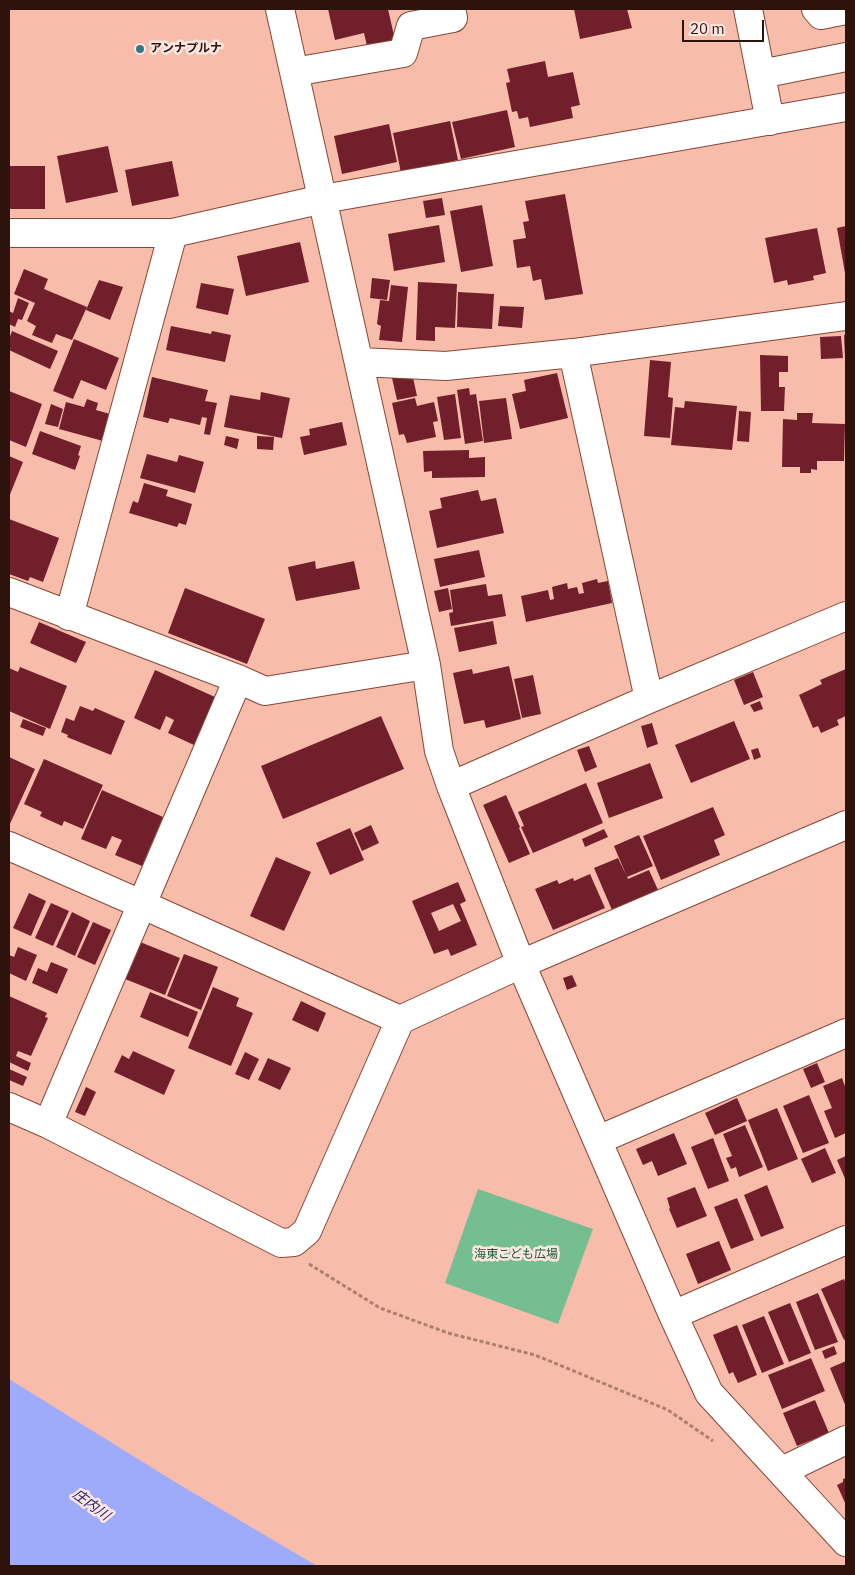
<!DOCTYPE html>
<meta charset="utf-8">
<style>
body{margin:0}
#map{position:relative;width:855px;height:1575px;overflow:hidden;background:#f8bcab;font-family:"IBM Plex Sans",sans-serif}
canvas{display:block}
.frame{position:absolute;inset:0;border:10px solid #2e130c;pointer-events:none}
.scale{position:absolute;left:682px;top:20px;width:82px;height:22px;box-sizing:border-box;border:2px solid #2e130c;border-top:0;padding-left:6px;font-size:15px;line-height:18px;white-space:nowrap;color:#2e130c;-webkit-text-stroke:4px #fee7e0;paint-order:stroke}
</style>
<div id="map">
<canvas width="855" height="1575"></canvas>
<div class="frame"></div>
<div class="scale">20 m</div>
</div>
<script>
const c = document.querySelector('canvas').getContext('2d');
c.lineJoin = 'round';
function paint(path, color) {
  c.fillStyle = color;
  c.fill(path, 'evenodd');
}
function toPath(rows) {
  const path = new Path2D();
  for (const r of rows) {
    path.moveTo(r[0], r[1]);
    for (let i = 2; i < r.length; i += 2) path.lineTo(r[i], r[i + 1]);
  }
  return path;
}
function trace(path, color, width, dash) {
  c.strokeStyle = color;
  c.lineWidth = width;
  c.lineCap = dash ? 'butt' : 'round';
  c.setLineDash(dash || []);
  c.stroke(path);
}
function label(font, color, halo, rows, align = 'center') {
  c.font = font + ' "IBM Plex Sans","Noto Sans JP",sans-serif';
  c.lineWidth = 5;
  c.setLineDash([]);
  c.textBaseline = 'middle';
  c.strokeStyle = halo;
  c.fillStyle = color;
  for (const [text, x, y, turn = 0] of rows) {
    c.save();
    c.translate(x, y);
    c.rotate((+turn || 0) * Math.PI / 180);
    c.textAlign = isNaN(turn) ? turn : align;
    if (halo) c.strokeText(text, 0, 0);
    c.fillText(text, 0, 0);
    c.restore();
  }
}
paint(toPath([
 [478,1189,593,1229,558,1324,445,1283]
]), '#75be91');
paint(toPath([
 [9,1379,175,1482,317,1566,9,1566]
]), '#9eabfb');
paint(toPath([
 [328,9,388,9,395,40,367,46,364,33,335,40],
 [574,9,627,9,632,28,580,39],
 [545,61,548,77,573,72,580,105,571,107,573,118,530,127,528,117,519,119,517,111,512,112,506,83,510,82,507,69],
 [507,110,515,147,461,159,452,122],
 [450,121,458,160,401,173,393,133],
 [389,124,397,162,342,174,334,136],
 [108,146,118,192,66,203,57,156],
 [172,161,179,196,132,206,125,170],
 [9,166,45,166,45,209,9,209],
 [565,194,583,294,545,300,541,279,533,281,530,266,517,268,513,240,526,238,523,222,529,221,525,201],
 [442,198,445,215,426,218,423,201],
 [482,205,493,266,461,272,450,211],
 [439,225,445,262,394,271,388,234],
 [846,226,846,273,845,273,837,228],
 [817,228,826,273,813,276,814,280,788,285,787,280,774,283,765,238],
 [300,242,309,282,246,296,237,256],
 [24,269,48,279,44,289,87,307,72,340,56,334,52,343,32,335,36,326,27,321,35,303,14,294],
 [372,278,390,280,387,300,370,298],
 [99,280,123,287,110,320,86,310],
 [418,282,457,284,455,328,435,327,435,341,416,340],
 [201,283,234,289,228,315,196,308],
 [391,285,408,287,402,342,379,340,381,326,377,324,380,300,389,301],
 [458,292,494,294,492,329,457,327],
 [18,298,29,303,22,320,18,319,15,327,9,324,9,311,13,313],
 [500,306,524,307,522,328,498,326],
 [171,326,211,334,212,331,231,335,225,362,166,350],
 [12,331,58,351,50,369,9,350,9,339],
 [844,335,846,335,846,358,845,358],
 [841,336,843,358,821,359,820,337],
 [74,339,119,358,106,390,81,380,73,399,53,391],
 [760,355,788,356,788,372,779,372,779,387,785,387,784,411,761,411],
 [650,360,671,362,668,397,673,398,670,438,644,436],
 [412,373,417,396,397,400,392,378],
 [557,373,568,418,520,429,512,394,526,391,524,380],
 [152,377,208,390,205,401,217,403,210,435,204,434,207,418,202,417,200,425,170,418,168,423,143,417],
 [469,388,470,395,476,394,483,441,465,444,457,390],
 [9,391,42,404,26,447,9,440],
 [261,392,290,398,282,438,224,427,230,395,260,400],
 [455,394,461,438,444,440,437,397],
 [415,398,417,406,434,402,438,421,433,422,436,437,407,443,404,434,399,435,392,403],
 [506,398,512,439,484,443,479,401],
 [87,399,98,403,96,410,110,414,103,441,59,429,66,402,84,407],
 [685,401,737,406,732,450,671,445,675,407,684,408],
 [51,404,63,409,58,427,45,424],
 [739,411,751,412,749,442,737,441],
 [797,413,813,413,812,423,845,424,844,461,817,461,817,470,811,469,811,473,800,473,800,467,782,467,783,419,797,420],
 [342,422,347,445,304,455,300,437,310,435,309,429],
 [40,431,81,446,78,455,80,456,75,470,32,454],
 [226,436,239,439,237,449,224,445],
 [257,436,274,437,273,450,257,449],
 [469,450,469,458,485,457,485,477,432,478,432,471,424,472,423,451],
 [147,454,177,462,179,455,204,462,195,493,140,478],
 [9,456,23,462,9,497],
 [144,483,168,490,166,496,192,504,186,525,179,523,177,527,129,513,133,501,138,503],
 [478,490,481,501,496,498,504,533,437,548,429,511,442,508,440,498],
 [9,519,59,538,43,582,30,577,28,581,9,574],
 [479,550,485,577,440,587,434,559],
 [315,561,316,569,354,561,360,589,296,601,288,567],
 [597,579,598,583,608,581,612,603,526,622,521,596,548,590,550,600,554,599,552,587,567,583,568,589,577,587,579,594,584,593,582,583],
 [486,584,488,596,502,594,506,616,451,626,449,613,453,612,450,590],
 [185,588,265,619,247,664,168,633],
 [448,588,452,609,439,612,434,591],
 [493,621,497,644,459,652,454,628],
 [39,622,86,642,76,663,30,643],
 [509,666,521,719,486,728,484,720,464,724,453,673,472,669,473,674],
 [20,667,67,686,50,729,9,711,9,668,18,672],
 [846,669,846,716,837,720,839,725,821,733,818,726,813,728,799,695,822,684,820,680],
 [155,670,215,697,194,745,168,733,174,720,166,716,160,730,134,718],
 [753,672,763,697,744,705,734,680],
 [533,675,541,714,522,718,514,679],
 [760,701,763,709,754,712,750,705],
 [80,706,93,711,95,708,125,721,111,755,67,737,68,735,61,732,66,718,74,721],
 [381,716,404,769,283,819,261,766],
 [23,719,46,728,43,736,20,727],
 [734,721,750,759,691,783,675,745],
 [652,723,658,744,647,748,641,726],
 [589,746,597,767,585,772,577,750],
 [758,748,761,757,754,760,751,750],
 [9,757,35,769,9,826],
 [44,759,103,785,83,829,64,821,62,826,40,816,42,812,24,804],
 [650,763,663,798,609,818,597,783],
 [586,783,603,823,533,853,521,827,524,826,518,812],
 [102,790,163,817,142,866,115,855,122,840,112,836,106,849,81,839],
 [506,795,520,827,519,828,530,854,509,863,483,805],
 [713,807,725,835,714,840,720,855,661,880,643,836],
 [371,825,379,843,362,851,354,833],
 [350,828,364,860,330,875,316,843],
 [604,829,608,837,585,847,582,839],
 [639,835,653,866,627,877,614,846],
 [276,857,311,872,284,931,250,916],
 [618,858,628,879,649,870,658,890,612,910,594,868],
 [590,874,605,908,553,930,535,889,557,880,559,884,573,878,574,881],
 [458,882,466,901,460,904,477,945,451,956,448,949,434,954,412,901],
 [453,904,461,921,439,931,431,913],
 [29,893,46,901,31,936,13,928],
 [51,903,69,911,53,946,35,938],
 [72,912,90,921,75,956,56,947],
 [93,922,111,930,95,965,77,957],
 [140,942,180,958,165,995,125,979],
 [18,947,37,955,26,981,9,973,9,955,14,957],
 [184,954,218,967,201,1010,167,996],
 [51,962,68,969,57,994,32,983,38,968,47,972],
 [572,975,577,986,567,990,563,978],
 [213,987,239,998,236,1006,253,1013,231,1066,188,1048],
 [150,992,198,1012,188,1037,140,1017],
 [9,996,47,1013,45,1017,48,1018,31,1056,18,1051,16,1056,31,1063,28,1071,9,1062],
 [301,1001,326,1013,318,1032,292,1020],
 [133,1051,175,1070,164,1095,114,1072,122,1055,129,1059],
 [245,1052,259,1059,249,1080,235,1074],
 [268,1058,291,1068,280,1090,258,1080],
 [817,1063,825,1082,811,1088,803,1069],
 [9,1069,27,1077,23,1086,9,1080],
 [842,1078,846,1089,846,1133,835,1138,824,1111,832,1108,823,1086],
 [86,1087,96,1092,85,1116,75,1112],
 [809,1095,829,1143,803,1153,783,1106],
 [737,1098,747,1121,715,1135,705,1113],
 [777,1108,798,1159,768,1171,748,1120],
 [745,1125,763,1167,739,1177,736,1167,731,1169,726,1158,732,1156,723,1134],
 [674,1133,687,1164,658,1176,652,1161,643,1165,636,1149],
 [713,1138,729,1181,708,1189,691,1147],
 [825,1148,836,1173,812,1183,801,1159],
 [846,1156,846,1181,837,1160],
 [767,1185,784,1228,761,1237,744,1195],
 [695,1187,707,1216,677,1228,669,1209,670,1208,667,1198],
 [737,1198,754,1240,731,1249,714,1207],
 [719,1241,731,1270,698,1284,686,1254],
 [844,1279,846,1284,846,1339,844,1340,821,1289],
 [818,1293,838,1342,815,1350,796,1302],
 [790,1303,811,1353,789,1362,768,1312],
 [764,1316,784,1364,762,1373,742,1325],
 [737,1325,757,1375,738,1383,733,1372,729,1374,713,1335],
 [834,1346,837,1354,825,1359,822,1351],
 [811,1358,825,1391,782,1409,768,1375],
 [846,1361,846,1407,830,1368],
 [815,1400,829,1433,797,1446,783,1413],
 [846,1478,846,1505,837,1485,843,1482,843,1479]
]), '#711f2b');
const minor = toPath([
 [280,9,426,665,439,751,451,786,521,964,673,1315,709,1393,846,1542],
 [748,9,770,121],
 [816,9,821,15,846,10],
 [294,72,403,53,411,26,453,18,451,9],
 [761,74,846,57],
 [9,233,173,233,323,199,846,107],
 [573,353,649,699],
 [359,362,446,366,573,353,846,316],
 [9,592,238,679,265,691,426,665],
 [69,616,173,233],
 [451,786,649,699,846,616],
 [9,846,141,904,400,1020],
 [9,1107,48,1124,281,1243,294,1242,307,1231,400,1020,521,964,846,825],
 [48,1124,238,679],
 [598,1140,846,1033],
 [673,1315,846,1240],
 [782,1471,846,1440]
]);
trace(minor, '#874736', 30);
trace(toPath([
 [309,1264,380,1308,448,1333,535,1355,668,1410,713,1441]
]), '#ae7e71', 3, [4, 2.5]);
trace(minor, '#fff', 28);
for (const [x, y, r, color] of [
 [140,49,5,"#347888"]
]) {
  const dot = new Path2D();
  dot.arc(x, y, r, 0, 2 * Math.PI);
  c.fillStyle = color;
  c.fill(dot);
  trace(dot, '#fee7e0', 2);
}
label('bold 12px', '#2e130c', '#fee7e0', [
 ["アンナプルナ",150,49]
], 'left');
label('12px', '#185937', '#fee7e0', [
 ["海東こども広場",516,1255]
]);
label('italic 14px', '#25237c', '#fee7e0', [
 ["庄内川",91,1505,36]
]);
</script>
